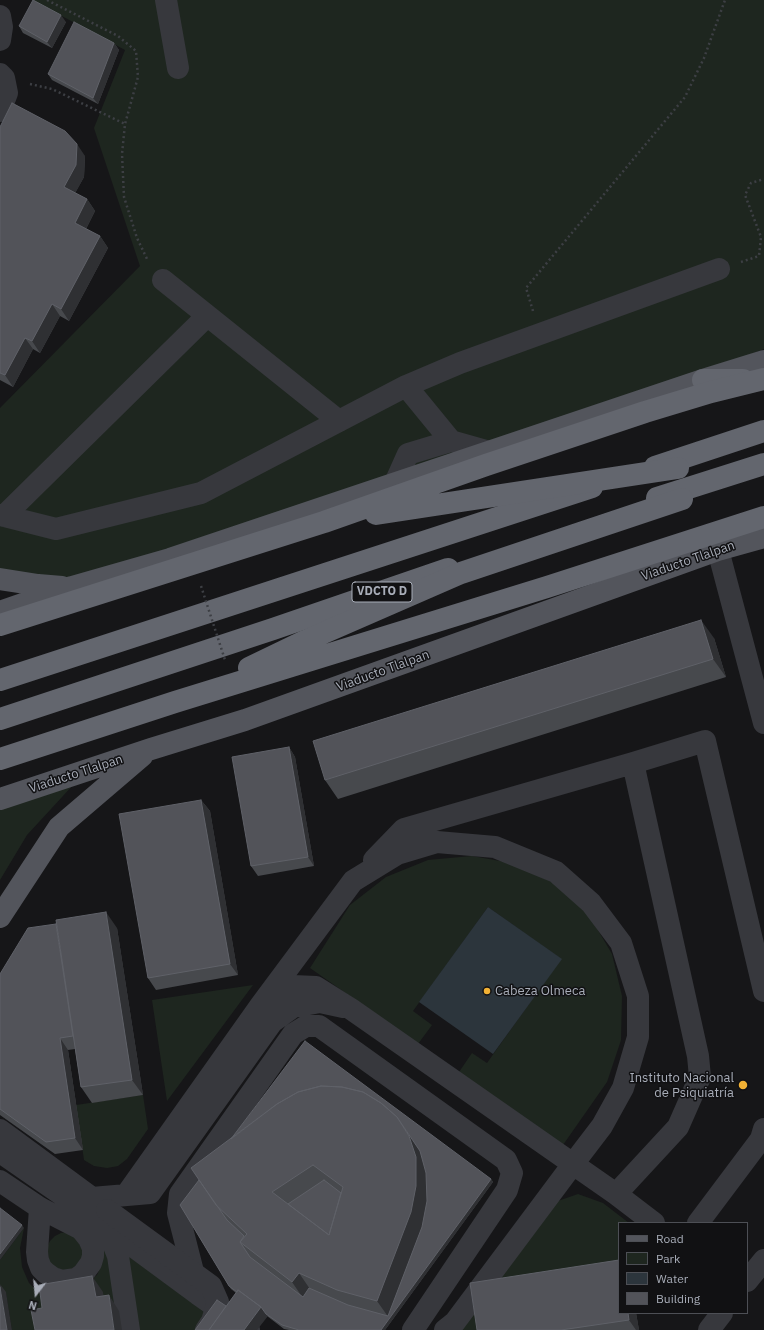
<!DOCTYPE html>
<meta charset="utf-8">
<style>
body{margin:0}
#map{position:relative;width:764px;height:1330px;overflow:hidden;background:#161618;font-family:"IBM Plex Sans",sans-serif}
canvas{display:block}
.legend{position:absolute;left:618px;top:1222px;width:130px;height:92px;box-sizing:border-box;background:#111113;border:1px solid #4d4f55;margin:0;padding:5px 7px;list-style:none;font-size:12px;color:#a8adb8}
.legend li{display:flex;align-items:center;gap:8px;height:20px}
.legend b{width:20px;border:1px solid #4d4f55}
.north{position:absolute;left:16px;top:1274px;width:40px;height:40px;-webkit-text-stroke:3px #111113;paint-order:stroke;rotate:196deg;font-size:11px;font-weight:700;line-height:16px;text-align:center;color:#a8adb8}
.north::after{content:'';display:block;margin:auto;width:14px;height:18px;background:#a8adb8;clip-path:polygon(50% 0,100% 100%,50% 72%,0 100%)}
</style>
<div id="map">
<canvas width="764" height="1330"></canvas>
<ul class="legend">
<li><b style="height:5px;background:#53555c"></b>Road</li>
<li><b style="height:11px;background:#1e261f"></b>Park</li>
<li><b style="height:11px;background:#2c353c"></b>Water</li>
<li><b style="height:11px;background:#525359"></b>Building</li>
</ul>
<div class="north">N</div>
</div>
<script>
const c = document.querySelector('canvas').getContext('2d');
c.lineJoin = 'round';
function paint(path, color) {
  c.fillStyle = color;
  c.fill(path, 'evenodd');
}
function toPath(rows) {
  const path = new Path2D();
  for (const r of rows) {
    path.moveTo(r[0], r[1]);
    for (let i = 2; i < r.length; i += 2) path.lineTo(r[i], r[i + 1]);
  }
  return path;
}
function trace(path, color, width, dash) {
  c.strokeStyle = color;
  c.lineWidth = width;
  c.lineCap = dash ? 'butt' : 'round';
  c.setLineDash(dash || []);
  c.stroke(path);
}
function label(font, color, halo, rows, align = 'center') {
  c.font = font + ' "IBM Plex Sans",sans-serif';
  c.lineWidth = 3;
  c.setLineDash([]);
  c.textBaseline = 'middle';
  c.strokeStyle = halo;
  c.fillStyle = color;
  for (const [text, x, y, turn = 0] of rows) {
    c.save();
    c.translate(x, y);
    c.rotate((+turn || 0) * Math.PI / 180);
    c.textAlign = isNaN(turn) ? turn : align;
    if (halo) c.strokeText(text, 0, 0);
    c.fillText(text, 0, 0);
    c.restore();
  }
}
paint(toPath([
 [32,0,764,0,764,349,596,414,72,584,0,577,0,408,140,266,94,128,125,50],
 [74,784,27,835,0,880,0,807],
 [472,856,517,864,557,885,589,915,612,954,622,996,621,1040,607,1082,563,1145,459,1072,472,1053,487,1063,561,959,488,907,413,1011,432,1025,418,1044,310,968,350,905,386,877,428,860],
 [253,985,167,1101,152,1000],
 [143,1095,148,1129,127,1159,118,1166,107,1168,94,1166,84,1160,76,1105],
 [578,1194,603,1203,629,1223,619,1223,619,1277,485,1330,454,1330,555,1202],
 [24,1228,20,1248,22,1267,29,1283,39,1293,49,1300,43,1330,12,1330,6,1293,0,1293,0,1260],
 [67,1232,74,1234,86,1256,68,1273,50,1266,47,1247,50,1241,55,1236,61,1233],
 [106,1245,119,1311,85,1284,97,1275,102,1264,102,1248],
 [126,1251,212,1311,198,1330,138,1330]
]), '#1e261f');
paint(toPath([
 [488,907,562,959,493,1054,419,1002]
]), '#2c353c');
trace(toPath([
 [47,0,118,36,136,51,138,77,125,124,122,154,124,197,137,238,148,261],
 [30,84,52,89,125,124],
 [741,262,759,256,761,237,745,195,751,183,764,179],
 [533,311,526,288,685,97,704,58,725,0]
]), '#3d3f44', 2.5, [2, 3]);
trace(toPath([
 [166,0,178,68],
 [0,16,2,27,0,40],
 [0,74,4,78,7,93,0,111],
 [163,280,339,421],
 [406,386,460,363,719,269],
 [395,483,408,454,451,441,490,452],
 [0,515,56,529,201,493,406,386,451,441],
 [4,516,207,316],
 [718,550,764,723],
 [374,860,404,829,633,763,705,741,764,991],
 [270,1000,293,986,316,987,351,1009,573,1164,455,1322,445,1330],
 [0,1130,99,1203],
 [0,1152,81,1208,199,1295,249,1330],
 [0,1181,40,1208],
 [616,1194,678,1127,700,1077,698,1056,633,763],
 [126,1195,260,1006,353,881,397,854,437,842,495,847,556,872,591,903,621,943,638,996,638,1037,623,1088,602,1126,573,1164,616,1194,654,1223],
 [40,1208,81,1229,89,1239,93,1248,93,1256,91,1263,83,1274,76,1279,62,1281,53,1278,46,1273,41,1268,38,1260,37,1252,40,1208],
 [698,1223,761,1139,764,1129],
 [107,1228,118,1256,129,1330],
 [81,1229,81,1208,92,1198,150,1193,272,1022,293,1007,320,1002,343,1007],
 [747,1281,764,1260],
 [199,1295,178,1213,180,1194,293,1034,306,1026,319,1026,506,1160,512,1173,507,1190,413,1330],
 [709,1330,722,1313]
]), '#37383d', 22);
trace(toPath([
 [0,579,38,585,62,587],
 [0,612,72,587,170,559,703,380,764,361],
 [0,799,151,749,245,720,718,550,764,537],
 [0,917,59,827,142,756]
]), '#53555c', 22);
trace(toPath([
 [703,380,743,380],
 [655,467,764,431],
 [657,498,764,464],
 [0,680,592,487],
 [0,719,273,629,448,569]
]), '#63666e', 22);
trace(toPath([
 [201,586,225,660]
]), '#3d3f44', 2.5, [2, 3]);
trace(toPath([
 [107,1210,211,1286,218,1302,212,1321,206,1330]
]), '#37383d', 22);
trace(toPath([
 [376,514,678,468],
 [0,625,324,522,486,465,645,412,711,392,764,379],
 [249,668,305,641,461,573,682,499],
 [0,759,175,702,547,587,764,517]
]), '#63666e', 22);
paint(toPath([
 [66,22,52,48,23,33,19,26],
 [114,43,119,50,98,104,52,80,48,74],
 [0,127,85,156,84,177,75,193,87,199,95,211,86,229,100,236,108,248,69,321,60,316,40,353,33,349,13,387,0,380],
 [714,638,726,677,338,799,325,780],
 [289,747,295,757,314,866,258,876,251,866],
 [201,800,210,811,238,975,156,990,148,978],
 [117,928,143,1095,92,1103,81,1087,75,1049,68,1050,83,1150,55,1154,0,1115,0,974],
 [231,1139,491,1179,493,1182,385,1330,289,1330,284,1329,267,1316,226,1306,236,1293,231,1289,229,1286,180,1205],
 [636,1313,639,1330,477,1330]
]), '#47494d');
paint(toPath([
 [61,15,66,22,52,48,47,42],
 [114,43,119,50,98,104,93,98],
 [77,144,85,156,84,177,72,199,64,187],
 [87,199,95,211,83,235,75,223],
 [100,236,108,248,69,321,61,309],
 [52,304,60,316,40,353,32,341],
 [25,338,33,349,13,387,5,375],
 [701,620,714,638,726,677,713,659],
 [289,747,295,757,314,866,308,857],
 [201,800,210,811,238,975,230,964],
 [106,912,117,928,143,1095,132,1080],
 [60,1038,68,1050,83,1150,75,1138],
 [397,1117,491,1179,493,1182,385,1330,381,1330,389,1318,377,1301],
 [22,1225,24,1228,0,1260,0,1254],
 [299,1273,312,1292,305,1301,292,1282],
 [92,1276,103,1292,106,1313,96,1297],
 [0,1284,6,1292,12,1330,7,1330],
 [109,1295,119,1311,122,1330,114,1330],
 [261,1307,268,1316,257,1330,244,1330],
 [628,1313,636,1313,639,1330,636,1330,629,1320]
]), '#2f3033');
const building = toPath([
 [33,0,61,15,47,42,19,26,33,0],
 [74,22,114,43,93,98,48,74,74,22],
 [12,103,65,131,77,144,76,165,64,187,87,199,75,223,100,236,61,309,52,304,32,341,25,338,5,375,0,373,0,127,12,103],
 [701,620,713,659,325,780,313,741,701,620],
 [289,747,308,857,251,866,232,757,289,747],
 [201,800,230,964,148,978,119,814,201,800],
 [106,912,132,1080,81,1087,56,920,106,912],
 [56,924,73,1036,60,1038,75,1138,46,1142,0,1109,0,974,28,928,56,924],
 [305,1041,491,1179,381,1330,299,1330,282,1325,266,1314,261,1307,238,1290,237,1292,229,1286,180,1205,199,1180,227,1220,244,1236,240,1242,250,1257,303,1297,309,1288,348,1305,388,1316,422,1227,427,1201,426,1173,420,1151,397,1117,381,1103,363,1092,342,1087,321,1086,298,1092,277,1104,231,1139,305,1041],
 [321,1086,342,1087,363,1092,381,1103,397,1117,409,1136,416,1157,416,1186,411,1212,377,1301,337,1290,299,1273,292,1282,240,1242,247,1234,216,1205,191,1168,277,1104,298,1092,321,1086],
 [313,1165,343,1187,329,1235,272,1192,313,1165],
 [324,1180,341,1193,329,1235,288,1204,324,1180],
 [0,1208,22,1225,0,1254,0,1208],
 [619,1260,619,1313,628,1313,629,1320,561,1330,477,1330,470,1283,619,1260],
 [92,1276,96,1297,109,1295,114,1330,35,1330,31,1310,42,1308,39,1285,92,1276],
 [0,1287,7,1330,0,1330,0,1287],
 [238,1290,261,1307,244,1330,209,1330,238,1290],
 [217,1300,226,1306,209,1330,195,1330,217,1300]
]);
paint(building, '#525359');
trace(building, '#5f6168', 1);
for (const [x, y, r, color] of [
 [487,991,4,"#f2b134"],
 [743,1085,5,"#f2b134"]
]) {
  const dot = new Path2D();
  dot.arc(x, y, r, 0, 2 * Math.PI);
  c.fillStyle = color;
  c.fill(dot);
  trace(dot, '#111113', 1.5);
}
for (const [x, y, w] of [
 [382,592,60]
]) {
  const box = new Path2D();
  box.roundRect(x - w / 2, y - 10, w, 20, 3);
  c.fillStyle = '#111113';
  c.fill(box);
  trace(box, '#a8adb8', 1);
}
label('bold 12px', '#a8adb8', null, [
 ["VDCTO D",382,592]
]);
label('13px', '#a8adb8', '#111113', [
 ["Viaducto Tlalpan",688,561,-19],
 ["Viaducto Tlalpan",383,671,-20],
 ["Viaducto Tlalpan",76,774,-18]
]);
label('13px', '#a8adb8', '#111113', [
 ["Cabeza Olmeca",495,991],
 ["Instituto Nacional",734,1078,"right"],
 ["de Psiquiatría",734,1093,"right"]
], 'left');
</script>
